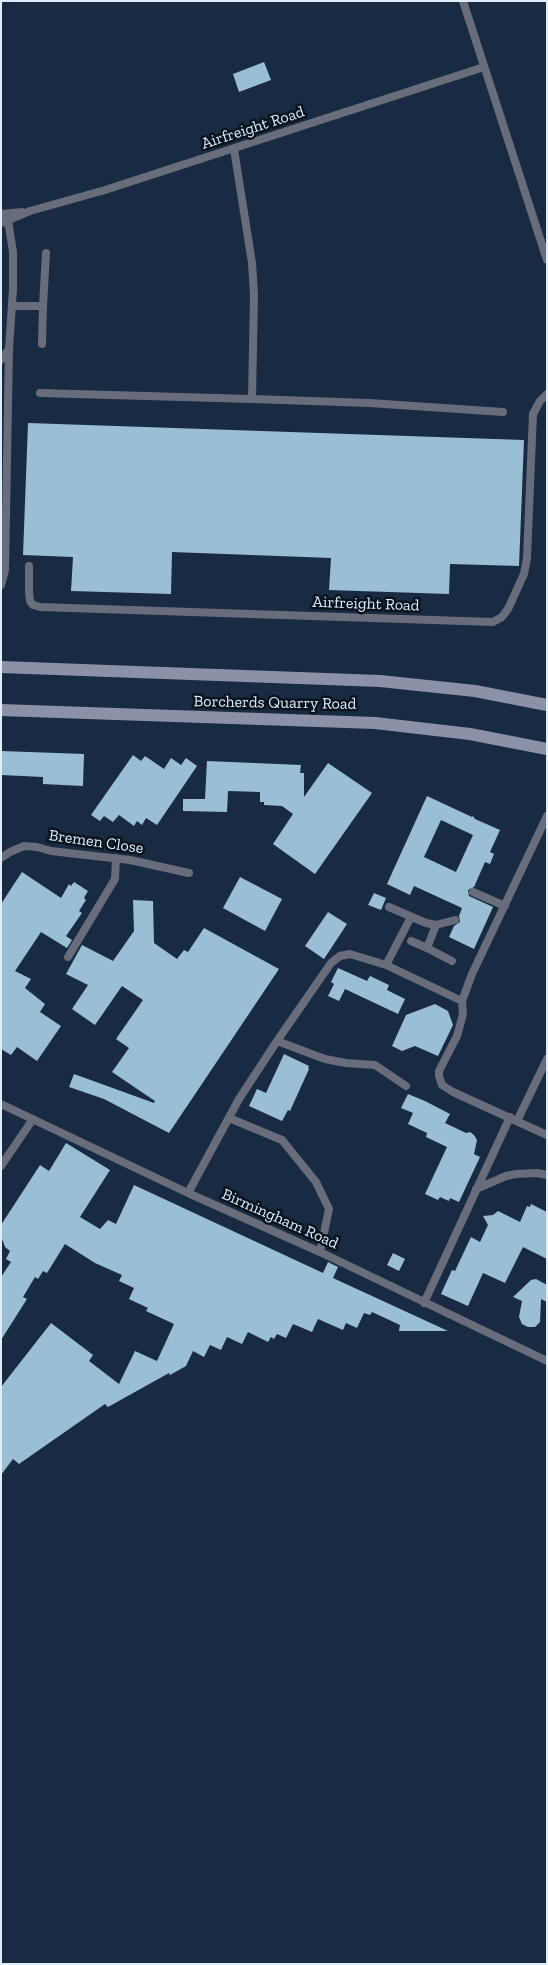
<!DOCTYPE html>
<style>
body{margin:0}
#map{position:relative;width:548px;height:1965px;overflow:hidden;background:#182b43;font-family:"Zilla Slab",serif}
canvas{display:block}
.frame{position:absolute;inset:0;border:2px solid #e0edfc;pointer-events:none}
</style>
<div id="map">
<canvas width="548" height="1965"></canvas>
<div class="frame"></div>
</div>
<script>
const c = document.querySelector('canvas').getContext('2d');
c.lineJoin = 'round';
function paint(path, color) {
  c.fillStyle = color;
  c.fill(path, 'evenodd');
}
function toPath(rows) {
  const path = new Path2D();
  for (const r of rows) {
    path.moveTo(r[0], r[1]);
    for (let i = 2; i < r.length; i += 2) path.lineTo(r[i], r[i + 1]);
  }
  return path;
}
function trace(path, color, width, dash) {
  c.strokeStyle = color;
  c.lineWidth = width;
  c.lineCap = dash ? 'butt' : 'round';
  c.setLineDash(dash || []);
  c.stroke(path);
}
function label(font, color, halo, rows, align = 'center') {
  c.font = font + ' "Zilla Slab",serif';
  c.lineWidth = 5;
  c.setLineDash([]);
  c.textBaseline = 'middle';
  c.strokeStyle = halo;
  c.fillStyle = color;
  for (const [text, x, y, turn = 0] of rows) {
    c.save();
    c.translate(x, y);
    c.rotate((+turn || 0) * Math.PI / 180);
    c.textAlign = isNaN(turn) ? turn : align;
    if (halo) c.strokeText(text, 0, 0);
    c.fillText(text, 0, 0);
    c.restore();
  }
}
paint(toPath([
 [264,62,271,80,239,92,233,74],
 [28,423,524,440,519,566,450,564,449,594,329,590,331,558,172,552,171,594,71,591,73,557,23,555],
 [1,751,84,754,83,786,43,784,43,777,1,775],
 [133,755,141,761,145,756,164,769,171,758,181,765,186,758,197,766,157,825,146,818,142,825,137,821,134,826,119,815,113,822,104,816,100,821,91,815],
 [207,761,301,765,300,773,304,773,304,797,328,763,372,793,315,874,273,844,293,814,282,806,264,805,264,802,260,802,260,792,228,791,227,812,183,811,183,799,205,799],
 [427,796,472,817,473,816,475,819,500,830,490,852,494,854,490,864,485,862,474,887,468,890,469,896,493,907,474,949,449,937,454,926,460,922,459,916,462,908,414,886,410,895,387,884],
 [441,820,473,835,456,872,424,857],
 [22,872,61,898,69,884,71,886,74,882,88,891,84,898,86,900,79,911,82,913,66,936,72,940,67,948,41,932,15,971,31,979,25,988,45,1004,40,1012,61,1026,37,1061,17,1047,11,1055,1,1049,1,904],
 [240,877,282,899,265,931,223,908],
 [374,893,386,898,381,910,368,905],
 [133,900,153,901,154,943,177,959,184,950,188,952,204,928,279,969,169,1133,104,1099,69,1087,74,1074,154,1103,155,1101,112,1072,129,1048,116,1039,143,1000,122,986,95,1025,72,1009,88,985,66,974,82,945,113,961,134,931],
 [328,912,347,924,324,959,305,946],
 [338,968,367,981,370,976,389,985,387,990,405,999,398,1014,345,989,339,1001,328,996,334,984,331,982],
 [435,1004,448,1011,453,1025,438,1056,415,1046,402,1051,392,1046,406,1015],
 [284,1054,309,1066,308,1068,309,1069,290,1111,288,1110,282,1121,249,1106,257,1089,266,1093],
 [408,1094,425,1101,450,1114,445,1123,466,1133,470,1132,474,1135,477,1140,474,1154,480,1157,459,1202,450,1198,449,1201,440,1197,438,1200,425,1194,447,1147,426,1137,427,1133,408,1124,413,1113,401,1108],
 [66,1143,110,1170,80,1217,100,1229,108,1220,116,1224,134,1185,323,1273,328,1262,338,1267,333,1278,448,1331,399,1331,400,1325,372,1312,370,1315,364,1313,357,1328,346,1323,343,1330,318,1319,312,1332,293,1324,286,1338,277,1334,274,1339,271,1337,268,1342,248,1332,242,1344,227,1337,221,1350,210,1345,204,1357,193,1351,186,1366,170,1375,169,1373,108,1407,105,1404,19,1464,13,1459,1,1475,1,1387,51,1323,93,1355,89,1361,119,1384,135,1351,157,1361,174,1324,146,1311,148,1308,129,1299,134,1288,119,1281,122,1275,95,1263,65,1244,47,1273,43,1271,38,1279,35,1277,23,1297,27,1299,1,1340,1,1277,11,1262,6,1259,10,1251,5,1247,1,1236,1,1225,40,1165,49,1171],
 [531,1204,547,1212,547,1259,523,1247,505,1283,483,1273,468,1306,441,1294,452,1270,455,1271,471,1237,480,1242,488,1225,483,1216,493,1215,498,1211,520,1222,527,1206,530,1207],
 [393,1253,405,1259,399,1271,387,1265],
 [536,1279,547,1285,547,1302,541,1299,540,1322,535,1327,528,1327,522,1324,519,1317,522,1301,513,1297,531,1280]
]), '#9abfd4');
trace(toPath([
 [463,1,547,260],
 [234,149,252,263,254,294,252,399,369,403,503,412],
 [1,214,22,212],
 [1,223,30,211,105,190,484,67],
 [12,306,43,306,42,344],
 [43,306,46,253],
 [1,360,9,349],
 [40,393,252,399],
 [29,566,29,592,30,601,33,605,40,607,493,622,502,617,508,609,524,574,527,558,533,414,540,401,547,394],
 [1,585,5,570,9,349,13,289,13,252,8,220],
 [1,858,10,852,24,846,37,847,51,851,130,860,189,873],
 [473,892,505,906],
 [389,907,426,923,436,925,455,920],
 [436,925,427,948,452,961],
 [411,941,427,948],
 [68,957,115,879,116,858],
 [386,965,411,917],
 [462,1001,472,974,547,816],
 [277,1041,325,1059,346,1063,375,1065,406,1086],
 [1,1104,188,1193,320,1252,547,1361],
 [229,1118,282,1140,316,1182,329,1209,320,1252],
 [517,1121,547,1059],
 [1,1166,33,1119],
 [476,1189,506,1176,516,1174,537,1173,547,1175],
 [188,1193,239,1099,277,1041,331,963,340,956,350,954,386,965,462,1001,463,1014,457,1036,439,1071,439,1076,442,1085,453,1092,547,1135],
 [424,1303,510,1117]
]), '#696c7a', 8);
trace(toPath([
 [1,667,380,681,475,691,547,705],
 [1,710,375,723,470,734,547,749]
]), '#8c91a8', 12);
label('16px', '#e0edfc', '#0b131e', [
 ["Airfreight Road",253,128,-18],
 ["Airfreight Road",366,604,2],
 ["Borcherds Quarry Road",275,703,1],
 ["Bremen Close",96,842,8],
 ["Birmingham Road",280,1219,24]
]);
</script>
